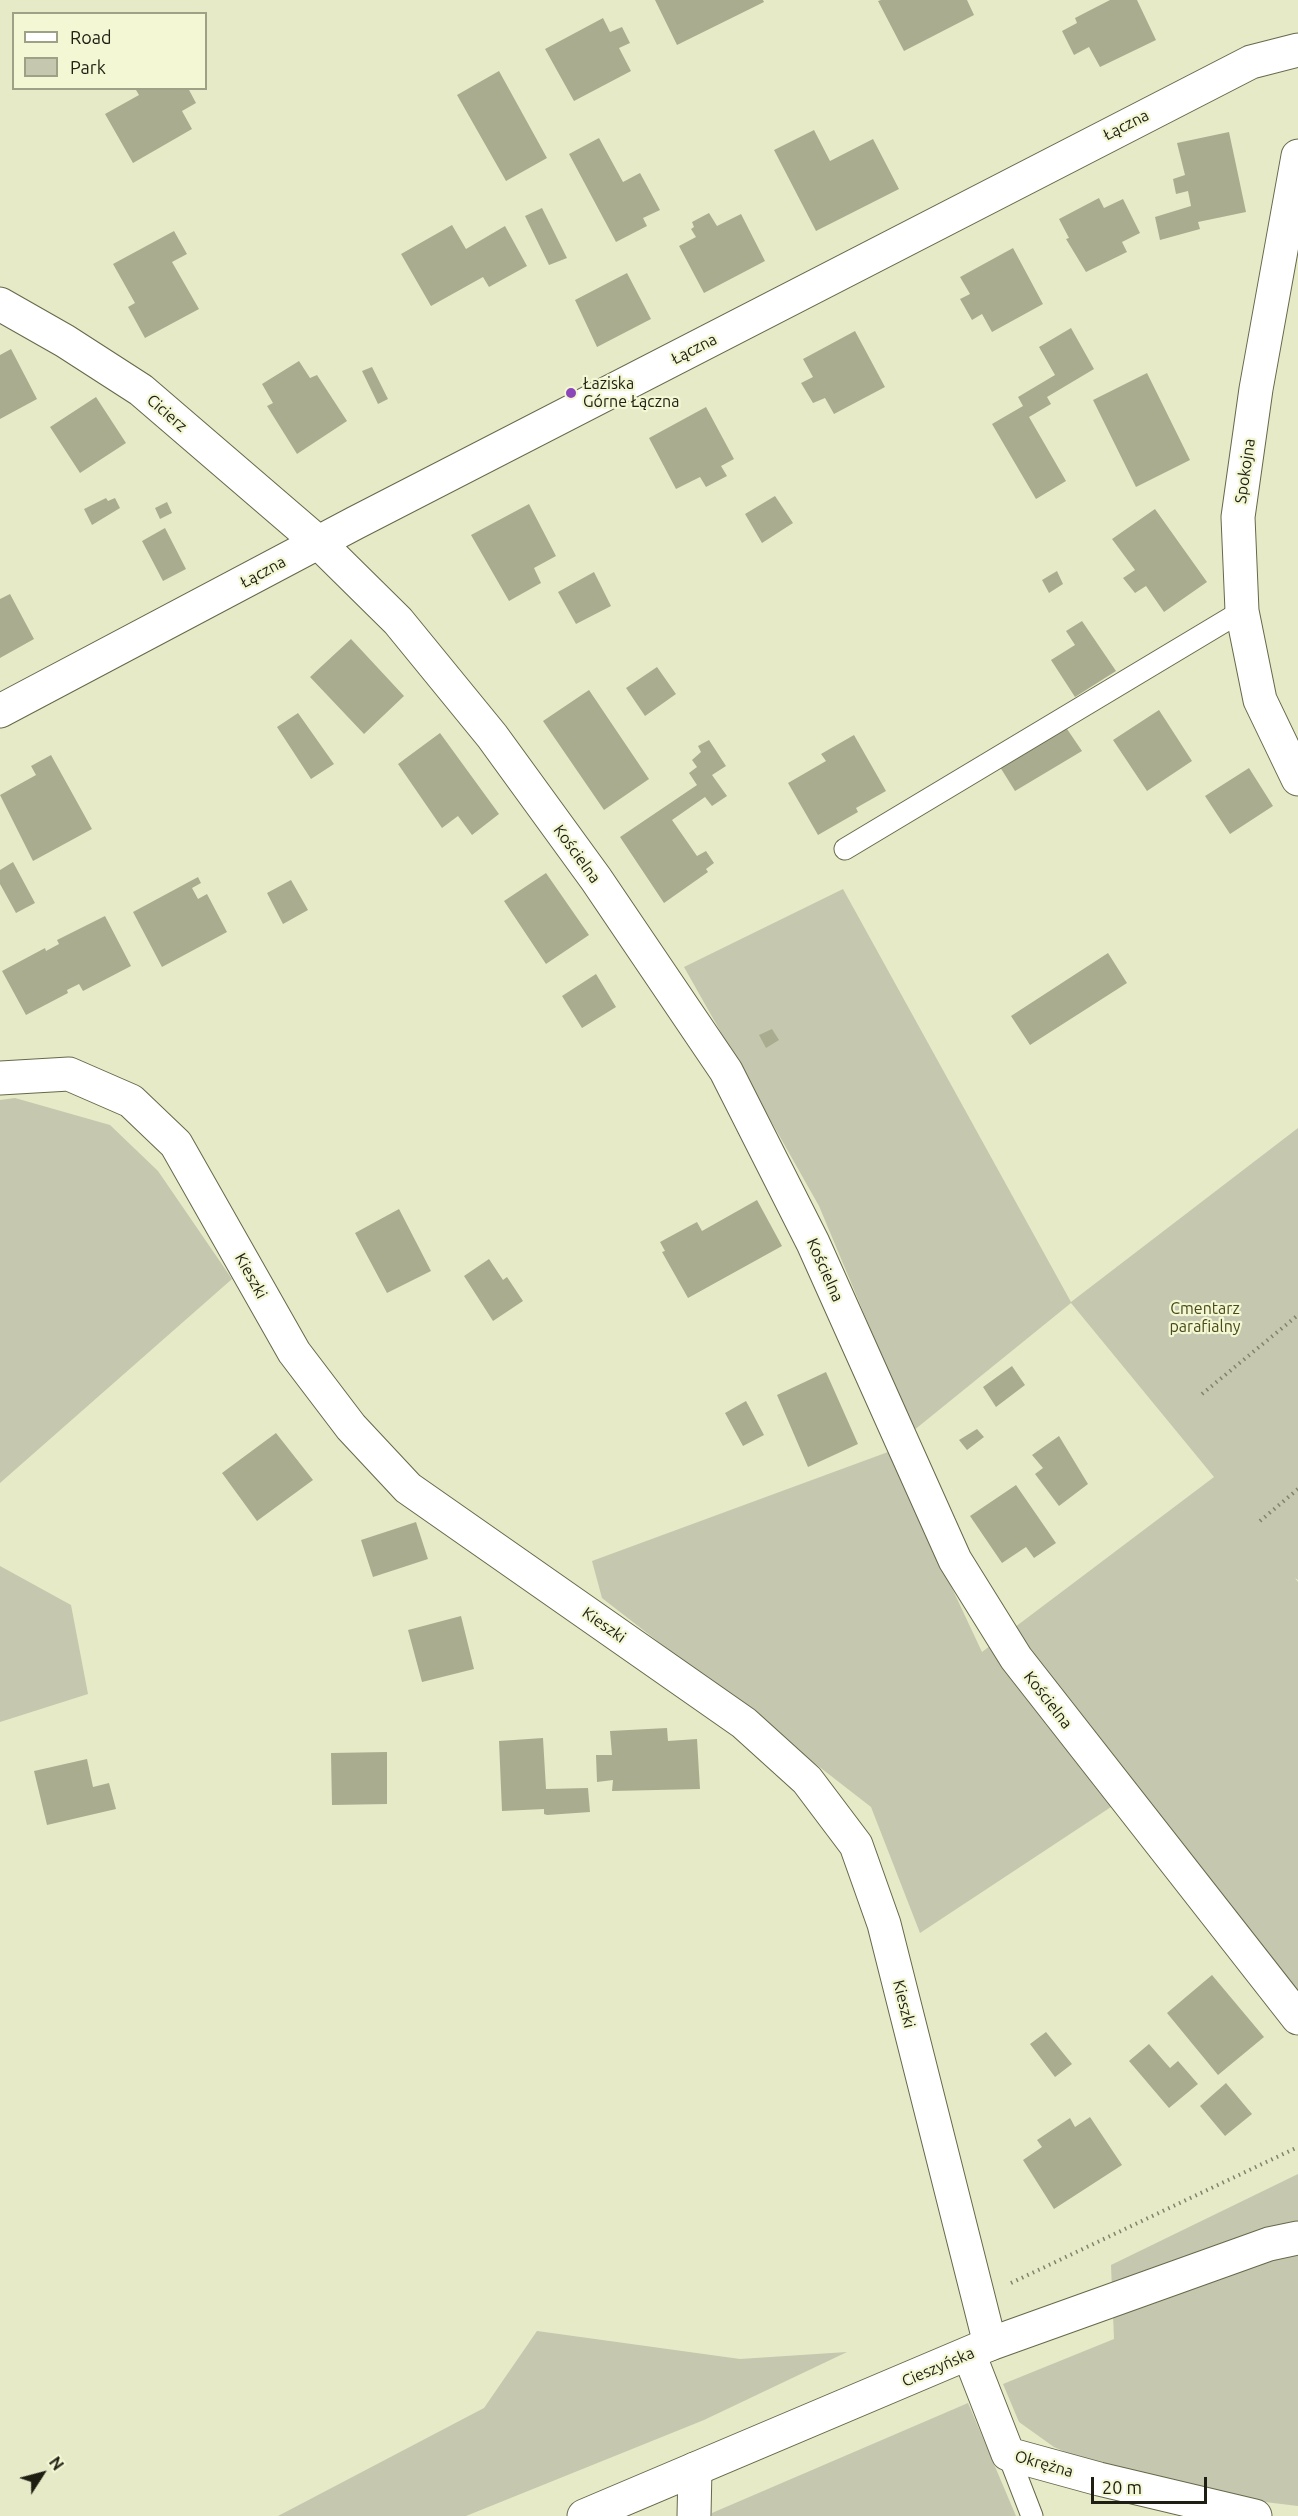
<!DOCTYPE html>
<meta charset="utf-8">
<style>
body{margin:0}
#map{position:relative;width:1298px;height:2516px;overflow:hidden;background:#e7eac7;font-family:Ubuntu,sans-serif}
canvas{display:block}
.legend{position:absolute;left:12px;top:12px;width:195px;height:78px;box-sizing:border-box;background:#f4f7d4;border:2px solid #9ea186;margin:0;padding:8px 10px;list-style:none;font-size:18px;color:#1e1f12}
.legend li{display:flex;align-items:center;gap:12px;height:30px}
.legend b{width:30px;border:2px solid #9ea186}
.north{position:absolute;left:12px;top:2444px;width:60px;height:60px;-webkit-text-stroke:4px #f4f7d4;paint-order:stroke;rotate:54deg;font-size:16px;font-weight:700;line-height:24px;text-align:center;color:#1e1f12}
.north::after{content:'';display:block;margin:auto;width:21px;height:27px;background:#1e1f12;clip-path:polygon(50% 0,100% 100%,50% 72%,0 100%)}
.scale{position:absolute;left:1091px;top:2477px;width:116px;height:27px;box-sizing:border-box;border:3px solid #1e1f12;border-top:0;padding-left:8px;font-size:18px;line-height:21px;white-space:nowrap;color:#1e1f12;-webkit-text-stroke:4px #f4f7d4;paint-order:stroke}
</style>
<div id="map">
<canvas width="1298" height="2516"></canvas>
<ul class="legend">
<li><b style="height:8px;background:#fff"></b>Road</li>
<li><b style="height:16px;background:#c5c7af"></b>Park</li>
</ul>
<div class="north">N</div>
<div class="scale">20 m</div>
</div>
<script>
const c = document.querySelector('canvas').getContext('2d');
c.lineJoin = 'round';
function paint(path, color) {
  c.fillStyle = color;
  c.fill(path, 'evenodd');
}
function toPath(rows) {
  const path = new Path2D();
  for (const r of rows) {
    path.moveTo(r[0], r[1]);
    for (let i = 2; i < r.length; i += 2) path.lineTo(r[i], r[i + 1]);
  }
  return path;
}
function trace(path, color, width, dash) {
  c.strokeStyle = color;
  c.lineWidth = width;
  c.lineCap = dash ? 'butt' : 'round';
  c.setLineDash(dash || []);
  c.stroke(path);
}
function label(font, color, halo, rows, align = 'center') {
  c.font = font + ' Ubuntu,sans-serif';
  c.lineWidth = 4.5;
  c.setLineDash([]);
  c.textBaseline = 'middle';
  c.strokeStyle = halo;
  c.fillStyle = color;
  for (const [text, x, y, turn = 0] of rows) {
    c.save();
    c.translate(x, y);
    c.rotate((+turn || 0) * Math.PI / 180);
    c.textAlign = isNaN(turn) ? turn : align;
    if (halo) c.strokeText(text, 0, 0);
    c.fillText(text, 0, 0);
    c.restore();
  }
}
paint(toPath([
 [843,889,1071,1302,1298,1128,1298,1580,1295,1578,1298,1582,1298,2011,1114,1805,920,1933,871,1807,602,1598,592,1561,888,1452,982,1652,1214,1477,1071,1303,913,1431,819,1206,684,967],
 [15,1098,110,1125,158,1171,232,1279,0,1483,0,1100],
 [0,1566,71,1605,88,1694,0,1722],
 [1298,2174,1298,2506,1199,2494,1120,2476,1054,2447,1019,2422,1003,2384,1114,2339,1111,2265],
 [537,2331,740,2359,847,2352,704,2420,466,2516,278,2516,484,2408],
 [968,2403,1016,2516,712,2516,712,2513]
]), '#c5c7af');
paint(toPath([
 [655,0,763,0,764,2,677,45],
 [881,0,967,0,974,15,904,51,878,1],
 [1110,0,1137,0,1156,40,1100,67,1089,47,1074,55,1062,31,1077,23,1075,18],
 [603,18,610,32,622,27,630,43,619,48,631,71,574,101,545,49],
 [499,71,547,158,506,181,457,95],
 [138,88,188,88,196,103,182,111,192,129,133,163,105,114,139,95,136,90],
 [814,130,830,161,873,139,899,189,816,231,774,150],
 [1229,132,1246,212,1198,222,1200,229,1160,240,1155,217,1191,206,1188,191,1176,194,1173,179,1185,175,1177,143],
 [599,138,623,182,640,173,660,210,643,218,647,226,616,242,569,154],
 [1099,198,1104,208,1123,199,1140,233,1122,242,1127,252,1086,272,1066,239,1069,238,1059,219],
 [542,208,567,258,549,265,525,216],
 [709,213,717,226,741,214,765,261,704,293,679,246,696,237,691,229,694,227,692,222],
 [452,225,466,249,505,226,527,266,489,287,483,277,431,306,401,254],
 [174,231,187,254,172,262,199,309,145,338,128,307,135,303,113,264],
 [1013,248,1043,304,992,332,982,314,972,320,960,299,970,294,960,277],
 [627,273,651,319,597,347,575,300],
 [1071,328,1094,369,1047,397,1051,404,1029,417,1066,481,1036,499,992,424,1023,406,1018,397,1055,375,1039,347],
 [855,331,885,387,834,414,825,398,813,403,801,383,813,377,803,359],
 [11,349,37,399,0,419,0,355],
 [299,361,310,378,317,375,347,421,297,454,267,406,273,403,262,384],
 [372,367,388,399,378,404,362,371],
 [1147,373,1190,460,1136,487,1093,400],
 [96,397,126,443,80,473,50,427],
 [706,407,734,459,721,466,727,476,706,487,700,477,676,489,649,438],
 [775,496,793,523,762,543,745,514],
 [106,498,108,501,115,498,120,508,92,525,84,509],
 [167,502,172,513,160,519,155,508],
 [529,504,556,556,534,568,541,583,509,601,471,535],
 [1155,509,1207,582,1164,612,1146,586,1135,593,1123,578,1135,570,1112,539],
 [165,528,186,569,163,581,142,541],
 [1057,571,1063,584,1049,593,1042,580],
 [594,572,611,606,576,624,558,592],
 [10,594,34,639,0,658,0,599],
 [1082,621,1116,671,1075,697,1051,660,1075,645,1066,631],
 [351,639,404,696,364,734,310,677],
 [657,667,676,694,645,716,626,688],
 [589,690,649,779,604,810,543,721],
 [1159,710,1192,761,1147,791,1113,740],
 [298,713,334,764,311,779,277,727],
 [1065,726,1082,751,1015,791,1000,767],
 [440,733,499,814,472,835,458,816,442,828,398,764],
 [854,735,886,791,856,808,858,812,818,835,788,783,826,761,821,754],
 [709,740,726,766,712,775,727,796,712,806,705,797,672,820,697,856,706,851,714,863,706,869,708,872,664,903,620,837,697,785,689,773,697,767,692,760,701,752,698,746],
 [51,755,92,829,33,861,0,795,36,775,31,766],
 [1249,768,1273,806,1230,834,1205,796],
 [13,862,35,903,16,913,0,884,0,870],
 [546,873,589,935,546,964,504,901],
 [198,877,201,883,192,888,198,899,207,894,227,932,162,967,133,912],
 [291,880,308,910,283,924,267,893],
 [105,916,131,966,83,991,79,984,67,990,68,993,26,1015,2,971,45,948,46,951,59,944,57,940],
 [1108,953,1127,983,1030,1045,1011,1016],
 [596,974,616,1007,582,1028,562,996],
 [772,1029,779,1040,766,1048,759,1035],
 [757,1200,782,1246,688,1298,662,1252,665,1251,660,1242,697,1222,702,1231],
 [399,1209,431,1271,387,1293,355,1233],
 [489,1259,503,1280,507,1277,523,1301,493,1321,464,1276],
 [1012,1366,1025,1385,996,1407,983,1387],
 [826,1372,858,1444,808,1467,777,1395],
 [746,1401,764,1435,743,1446,725,1413],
 [977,1429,984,1437,967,1450,959,1440],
 [276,1433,313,1480,257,1521,222,1473],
 [1059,1436,1088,1484,1059,1506,1035,1474,1043,1468,1032,1455],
 [1016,1485,1056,1543,1034,1558,1026,1547,1002,1563,970,1516],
 [416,1522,428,1559,373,1577,361,1540],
 [461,1616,474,1669,422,1682,408,1630],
 [667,1728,668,1741,697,1739,700,1789,612,1791,613,1780,597,1782,596,1755,612,1755,610,1731],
 [543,1738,546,1789,588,1788,590,1812,547,1815,544,1814,544,1809,502,1811,499,1741],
 [387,1752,387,1804,332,1805,331,1753],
 [87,1759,93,1787,109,1783,116,1809,47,1825,34,1771],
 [1212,1975,1264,2037,1218,2075,1167,2013],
 [1046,2032,1072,2064,1055,2077,1030,2044],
 [1149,2044,1170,2068,1178,2061,1198,2084,1169,2108,1129,2061],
 [1226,2083,1252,2114,1225,2136,1200,2106],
 [1090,2117,1122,2165,1054,2209,1023,2160,1042,2147,1037,2140,1070,2118,1075,2127]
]), '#aaac8f');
const service = toPath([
 [845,849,1242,611],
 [1008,2454,1032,2516]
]);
const minor = toPath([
 [1298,156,1256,389,1238,517,1242,611,1260,700,1298,779],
 [0,304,65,341,141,390,319,543,398,621,492,736,596,879,726,1071,813,1243,955,1560,1016,1658,1298,2018],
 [0,711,355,523,1251,62,1298,50],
 [0,1078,69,1074,131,1101,176,1144,294,1352,351,1427,408,1488,744,1723,807,1780,856,1845,884,1924,990,2344],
 [969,2354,1008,2454,1099,2479,1255,2516],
 [694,2516,695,2469]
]);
const tertiary = toPath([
 [584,2516,990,2344,1269,2244,1298,2238]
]);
trace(service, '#66684a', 23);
trace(minor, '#66684a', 35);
trace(tertiary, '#66684a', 35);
trace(toPath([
 [1202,1394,1298,1315],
 [1260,1521,1298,1489],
 [1011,2283,1298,2147]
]), '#81836b', 4, [1.5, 4.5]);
trace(service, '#fff', 21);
trace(minor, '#fff', 33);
trace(tertiary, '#fff', 33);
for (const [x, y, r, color] of [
 [571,393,6,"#8b46ba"]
]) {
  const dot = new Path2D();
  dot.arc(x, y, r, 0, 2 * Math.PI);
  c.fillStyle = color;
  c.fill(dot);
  trace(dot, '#f4f7d4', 2);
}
label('16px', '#1e1f12', '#f4f7d4', [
 ["Łączna",1126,125,-27],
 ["Łączna",694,349,-27],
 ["Cicierz",167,413,41],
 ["Spokojna",1245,471,-82],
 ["Łączna",263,572,-28],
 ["Kościelna",577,854,54],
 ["Kościelna",825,1270,66],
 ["Kieszki",251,1276,61],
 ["Kieszki",604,1625,35],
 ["Kościelna",1048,1700,52],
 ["Kieszki",904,2004,76],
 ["Cieszyńska",938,2367,-23],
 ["Okrężna",1044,2464,16]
]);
label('16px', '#1e1f12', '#f4f7d4', [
 ["Łaziska",583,384],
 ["Górne Łączna",583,402]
], 'left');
label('16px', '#484a17', '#f4f7d4', [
 ["Cmentarz",1205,1309],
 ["parafialny",1205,1327]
]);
</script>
